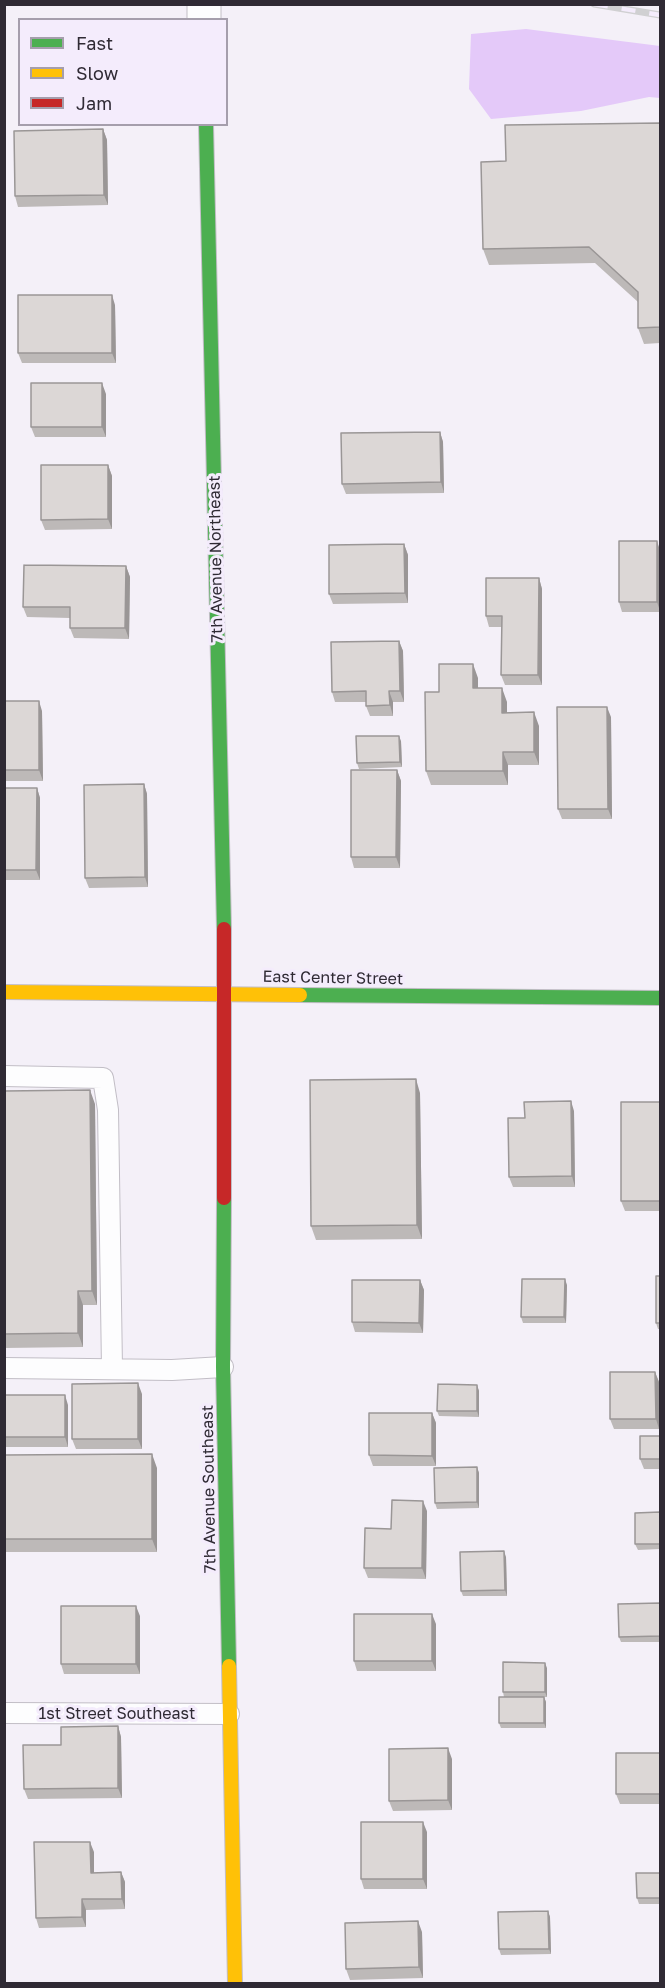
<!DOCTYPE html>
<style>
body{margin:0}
#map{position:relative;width:665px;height:1988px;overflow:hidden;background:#f4f0f8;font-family:"Golos Text",sans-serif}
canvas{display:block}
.frame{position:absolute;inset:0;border:6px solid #2f2a34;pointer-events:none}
.legend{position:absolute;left:18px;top:18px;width:210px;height:108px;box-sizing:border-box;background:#f4ecfc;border:2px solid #a59eac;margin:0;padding:8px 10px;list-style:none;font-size:18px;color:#2f2a34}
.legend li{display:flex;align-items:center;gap:12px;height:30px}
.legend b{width:30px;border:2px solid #a59eac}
</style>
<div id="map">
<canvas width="665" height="1988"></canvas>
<div class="frame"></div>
<ul class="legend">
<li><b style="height:8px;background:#4caf50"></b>Fast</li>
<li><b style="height:8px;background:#ffc107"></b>Slow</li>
<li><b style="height:8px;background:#c62828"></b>Jam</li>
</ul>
</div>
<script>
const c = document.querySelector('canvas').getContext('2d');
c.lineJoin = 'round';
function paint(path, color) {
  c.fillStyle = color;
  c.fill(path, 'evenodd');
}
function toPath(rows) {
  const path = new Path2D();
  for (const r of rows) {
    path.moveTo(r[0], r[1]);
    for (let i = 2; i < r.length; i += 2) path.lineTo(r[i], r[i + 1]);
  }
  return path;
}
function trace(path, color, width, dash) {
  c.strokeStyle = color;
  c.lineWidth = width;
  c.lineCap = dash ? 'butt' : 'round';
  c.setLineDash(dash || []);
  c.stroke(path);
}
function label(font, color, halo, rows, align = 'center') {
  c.font = font + ' "Golos Text",sans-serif';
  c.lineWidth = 6;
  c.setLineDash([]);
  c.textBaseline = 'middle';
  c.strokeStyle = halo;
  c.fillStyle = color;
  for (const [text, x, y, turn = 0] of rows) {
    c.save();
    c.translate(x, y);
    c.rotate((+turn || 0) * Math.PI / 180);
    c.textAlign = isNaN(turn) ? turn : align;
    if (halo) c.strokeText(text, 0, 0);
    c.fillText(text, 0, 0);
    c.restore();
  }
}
paint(toPath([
 [526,29,660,46,660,98,649,97,581,111,491,119,469,89,471,34]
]), '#e4c9f9');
const lane = toPath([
 [4,1076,103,1078,108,1110,112,1368],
 [4,1368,172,1370,223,1367],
 [4,1713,229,1714]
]);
const street = toPath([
 [204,4,204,20]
]);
const fast = toPath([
 [206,124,224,929],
 [300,995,660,998],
 [224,1198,223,1367,229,1666]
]);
const slow = toPath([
 [4,992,300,995],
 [229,1666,235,1984]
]);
const jam = toPath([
 [224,929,224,1198]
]);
trace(lane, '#c2bec6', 22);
trace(street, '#c2bec6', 35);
trace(fast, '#c2bec6', 16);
trace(slow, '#c2bec6', 16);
trace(jam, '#c2bec6', 16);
trace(lane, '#fdfdfe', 20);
trace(street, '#fdfdfe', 33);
trace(fast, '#4caf50', 14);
trace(slow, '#ffc107', 14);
trace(jam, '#c62828', 14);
const rail = toPath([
 [594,4,660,15]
]);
trace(rail, '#d0d0d2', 7);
trace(rail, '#f4ecfc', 4.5, [14]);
paint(toPath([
 [660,123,660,343,644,344,638,328,638,302,595,263,489,265,483,249,506,161],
 [103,129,107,140,108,205,18,207,15,196],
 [115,305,116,363,22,363,18,353],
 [106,394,106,437,35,437,31,427],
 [440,432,443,442,444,493,346,494,342,484],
 [108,465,112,476,112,529,45,530,41,520],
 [404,544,408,555,408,603,333,604,329,594],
 [660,550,660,612,622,612,619,602],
 [126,566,130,577,129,639,74,638,70,628,70,618,27,617,23,607],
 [539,578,542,589,542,685,505,685,501,675,502,627,489,627,486,616],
 [399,641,403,651,404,702,393,702,393,716,370,716,366,706,366,702,335,702,332,692],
 [478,678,478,688,507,702,507,713,539,726,539,765,508,765,508,785,431,785,426,771,439,692],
 [4,701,42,711,43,781,4,781],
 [611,717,612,819,562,819,558,809],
 [401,741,402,767,359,769,357,763],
 [397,770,401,781,400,868,354,868,351,857],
 [144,784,147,794,148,887,89,888,85,878],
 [4,788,37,788,40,798,40,880,4,880],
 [4,1091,95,1104,97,1305,83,1305,83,1347,4,1348],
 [420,1093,422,1239,316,1240,311,1226],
 [660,1102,660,1211,625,1211,621,1201],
 [574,1111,575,1187,513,1187,509,1177,525,1118],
 [660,1276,660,1329,658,1329,656,1323],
 [420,1280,424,1290,423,1333,355,1332,352,1322],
 [567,1285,566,1323,523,1323,521,1317],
 [655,1372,659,1382,659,1429,614,1429,610,1419],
 [477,1385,479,1391,479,1417,439,1416,437,1411],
 [142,1394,142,1449,76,1449,72,1439],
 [4,1395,68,1405,68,1447,4,1447],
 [432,1413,436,1423,436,1466,373,1466,369,1455],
 [660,1436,660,1469,644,1469,640,1459],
 [4,1455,157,1468,157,1552,4,1552],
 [477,1467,479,1473,479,1508,437,1509,435,1503],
 [427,1511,426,1579,368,1578,364,1568,391,1529],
 [660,1512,660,1549,638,1550,635,1544],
 [506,1557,507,1596,463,1596,461,1591],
 [660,1603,660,1642,621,1642,619,1637],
 [140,1616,140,1674,64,1674,61,1664],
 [436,1624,436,1671,357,1671,354,1661],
 [547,1668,547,1697,544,1697,546,1702,546,1728,501,1728,499,1723,504,1697,503,1692],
 [118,1726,121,1737,122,1798,28,1799,24,1789,61,1745],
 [660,1753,660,1804,620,1804,616,1794],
 [452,1759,452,1810,393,1811,389,1801],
 [427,1832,427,1889,364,1889,361,1879],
 [94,1852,94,1873,121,1872,125,1882,125,1909,86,1910,86,1927,39,1928,36,1918],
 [660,1873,660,1904,639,1904,637,1898],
 [548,1911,550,1917,551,1954,501,1955,499,1949],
 [422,1932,423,1978,350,1980,346,1969]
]), '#bdb9b8');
paint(toPath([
 [103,129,107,140,108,205,104,195],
 [112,295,115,305,116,363,112,353],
 [102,383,106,394,106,437,102,427],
 [440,432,443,442,444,493,441,482],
 [108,465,112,476,112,529,108,519],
 [657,541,660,550,660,611,657,602],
 [404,544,408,555,408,603,405,593],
 [126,566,130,577,129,639,125,628],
 [539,578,542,589,542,685,538,675],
 [399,641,403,651,404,702,400,691],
 [473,664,478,678,478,702,473,688],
 [502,688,507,702,507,726,502,713],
 [389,691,393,702,393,716,390,705],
 [39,701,42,711,43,781,39,770],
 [607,707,611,717,612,819,608,809],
 [534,712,539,726,539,765,534,752],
 [399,736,401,741,402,767,400,762],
 [503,752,508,765,508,785,503,771],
 [397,770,401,781,400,868,396,857],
 [144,784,147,794,148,887,145,877],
 [37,788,40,798,40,880,36,870],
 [416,1079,420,1093,422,1239,417,1225],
 [90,1090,95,1104,97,1305,92,1291],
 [571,1101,574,1111,575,1187,572,1176],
 [565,1279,567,1285,566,1323,564,1317],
 [420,1280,424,1290,423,1333,419,1323],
 [78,1291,83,1305,83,1347,78,1333],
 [655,1372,659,1382,659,1429,656,1419],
 [138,1383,142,1394,142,1449,138,1439],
 [477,1385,479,1391,479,1417,477,1411],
 [65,1395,68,1405,68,1447,65,1437],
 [432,1413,436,1423,436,1466,432,1456],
 [152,1454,157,1468,157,1552,152,1539],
 [477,1467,479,1473,479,1508,477,1502],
 [423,1501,427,1511,426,1579,422,1568],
 [504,1551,506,1557,507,1596,505,1590],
 [136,1606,140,1616,140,1674,136,1664],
 [432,1614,436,1624,436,1671,432,1661],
 [545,1663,547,1668,547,1697,545,1692],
 [544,1697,546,1702,546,1728,544,1723],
 [118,1726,121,1737,122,1798,118,1788],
 [448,1748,452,1759,452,1810,448,1800],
 [423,1822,427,1832,427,1889,423,1879],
 [90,1842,94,1852,94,1883,91,1873],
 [121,1872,125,1882,125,1909,122,1899],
 [82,1899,86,1910,86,1927,82,1917],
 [548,1911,550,1917,551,1954,549,1949],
 [418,1921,422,1932,423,1978,419,1967]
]), '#9a9696');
const building = toPath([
 [660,123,660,327,638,328,638,292,589,247,483,249,481,162,506,161,505,125,660,123],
 [103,129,104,195,15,196,14,131,103,129],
 [18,295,112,295,112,353,18,353,18,295],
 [31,383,102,383,102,427,31,427,31,383],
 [440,432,441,482,342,484,341,433,440,432],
 [41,465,108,465,108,519,41,520,41,465],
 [619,541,657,541,657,602,619,602,619,541],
 [404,544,405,593,329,594,329,545,404,544],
 [24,565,126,566,125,628,70,628,70,607,23,607,24,565],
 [486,578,539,578,538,675,501,675,502,616,486,616,486,578],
 [399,641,400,691,389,691,390,705,366,706,366,691,332,692,331,642,399,641],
 [439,664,473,664,473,688,502,688,502,713,534,712,534,752,503,752,503,771,426,771,425,692,439,692,439,664],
 [4,701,39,701,39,770,4,770,4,701],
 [557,707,607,707,608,809,558,809,557,707],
 [356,736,399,736,400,762,357,763,356,736],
 [351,770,397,770,396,857,351,857,351,770],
 [144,784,145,877,85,878,84,785,144,784],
 [4,788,37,788,36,870,4,870,4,788],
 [416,1079,417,1225,311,1226,310,1080,416,1079],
 [90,1090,92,1291,78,1291,78,1333,4,1334,4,1091,90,1090],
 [571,1101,572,1176,509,1177,508,1118,525,1118,524,1102,571,1101],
 [621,1102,660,1102,660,1201,621,1201,621,1102],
 [656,1276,660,1276,660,1323,656,1323,656,1276],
 [522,1279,565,1279,564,1317,521,1317,522,1279],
 [352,1280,420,1280,419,1323,352,1322,352,1280],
 [610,1372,655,1372,656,1419,610,1419,610,1372],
 [138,1383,138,1439,72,1439,72,1384,138,1383],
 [438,1384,477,1385,477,1411,437,1411,438,1384],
 [4,1395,65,1395,65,1437,4,1437,4,1395],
 [369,1413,432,1413,432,1456,369,1455,369,1413],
 [640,1436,660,1436,660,1459,640,1459,640,1436],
 [152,1454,152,1539,4,1539,4,1455,152,1454],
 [477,1467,477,1502,435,1503,434,1468,477,1467],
 [392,1500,423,1501,422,1568,364,1568,365,1528,391,1529,392,1500],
 [660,1512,660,1544,635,1544,635,1513,660,1512],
 [504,1551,505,1590,461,1591,460,1552,504,1551],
 [660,1603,660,1636,619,1637,618,1604,660,1603],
 [61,1606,136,1606,136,1664,61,1664,61,1606],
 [354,1614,432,1614,432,1661,354,1661,354,1614],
 [503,1662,545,1663,545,1692,503,1692,503,1662],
 [499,1697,544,1697,544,1723,499,1723,499,1697],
 [118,1726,118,1788,24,1789,23,1745,61,1745,61,1727,118,1726],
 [448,1748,448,1800,389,1801,389,1749,448,1748],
 [616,1753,660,1753,660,1794,616,1794,616,1753],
 [361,1822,423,1822,423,1879,361,1879,361,1822],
 [34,1842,90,1842,91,1873,121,1872,122,1899,82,1899,82,1917,36,1918,34,1842],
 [636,1873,660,1873,660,1898,637,1898,636,1873],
 [548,1911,549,1949,499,1949,498,1912,548,1911],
 [418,1921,419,1967,346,1969,345,1923,418,1921]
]);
paint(building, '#dcd7d6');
trace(building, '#9a9696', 1.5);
label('16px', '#2f2a34', '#f4ecfc', [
 ["7th Avenue Northeast",216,559,-91],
 ["East Center Street",333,978,1],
 ["7th Avenue Southeast",209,1489,-91],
 ["1st Street Southeast",117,1714]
]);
</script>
